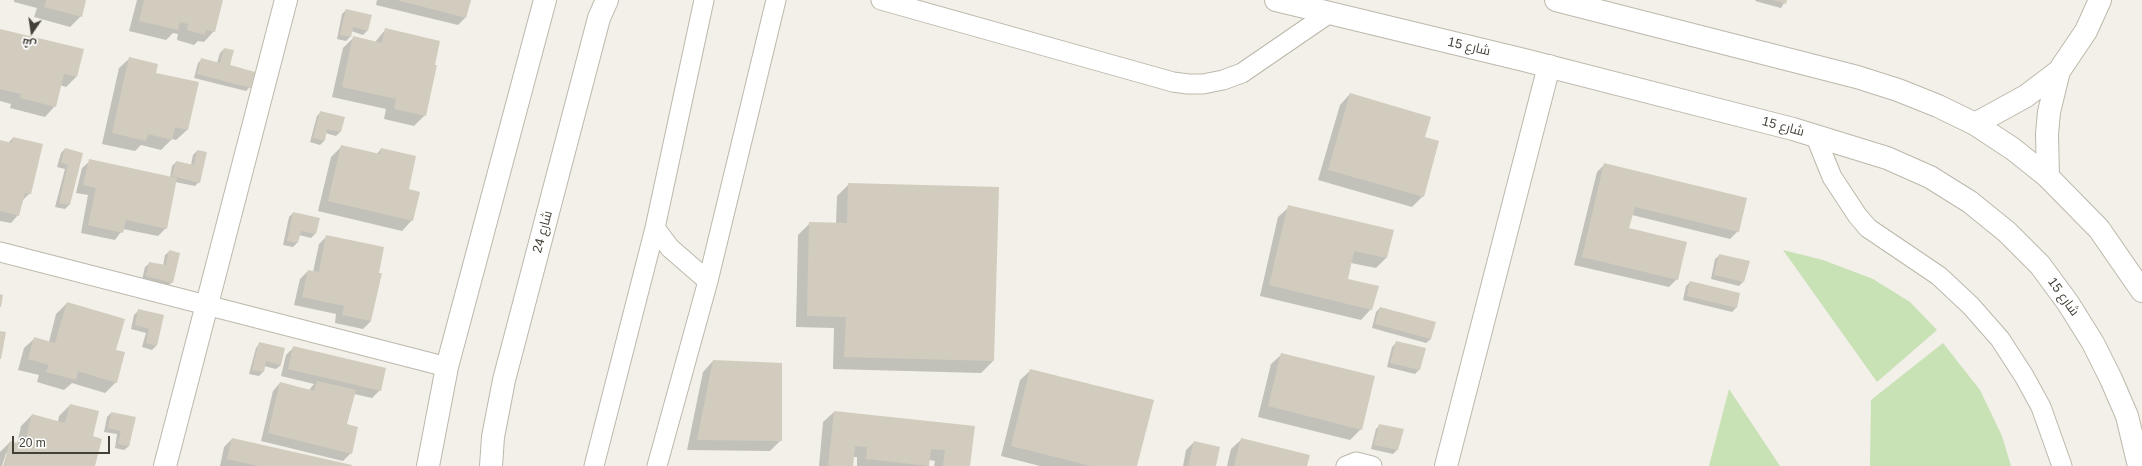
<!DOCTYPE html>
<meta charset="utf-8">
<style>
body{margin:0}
#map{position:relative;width:2142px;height:466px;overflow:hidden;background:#f2f0e8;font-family:Arial,Cairo,sans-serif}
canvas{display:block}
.north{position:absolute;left:12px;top:12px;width:40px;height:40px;-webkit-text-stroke:3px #fff;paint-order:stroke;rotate:193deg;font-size:11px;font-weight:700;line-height:16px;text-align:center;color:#444037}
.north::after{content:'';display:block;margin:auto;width:14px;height:18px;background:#444037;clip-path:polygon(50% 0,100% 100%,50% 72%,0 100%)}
.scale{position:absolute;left:12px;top:436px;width:98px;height:18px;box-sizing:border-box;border:2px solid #444037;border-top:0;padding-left:5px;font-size:12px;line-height:14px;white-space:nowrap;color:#444037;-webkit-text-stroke:3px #fff;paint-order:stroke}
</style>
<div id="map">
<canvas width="2142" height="466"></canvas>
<div class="north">ش</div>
<div class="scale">20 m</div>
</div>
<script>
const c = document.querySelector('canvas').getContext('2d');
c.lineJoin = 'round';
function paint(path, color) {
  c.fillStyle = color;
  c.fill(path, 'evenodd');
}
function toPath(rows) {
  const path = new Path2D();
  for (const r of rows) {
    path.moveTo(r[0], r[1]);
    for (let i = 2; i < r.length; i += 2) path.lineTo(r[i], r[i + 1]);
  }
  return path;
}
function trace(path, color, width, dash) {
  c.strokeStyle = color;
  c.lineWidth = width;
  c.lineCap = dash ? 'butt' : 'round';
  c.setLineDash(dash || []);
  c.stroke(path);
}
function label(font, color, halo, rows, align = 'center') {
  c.font = font + ' Arial,Cairo,sans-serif';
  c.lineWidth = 3;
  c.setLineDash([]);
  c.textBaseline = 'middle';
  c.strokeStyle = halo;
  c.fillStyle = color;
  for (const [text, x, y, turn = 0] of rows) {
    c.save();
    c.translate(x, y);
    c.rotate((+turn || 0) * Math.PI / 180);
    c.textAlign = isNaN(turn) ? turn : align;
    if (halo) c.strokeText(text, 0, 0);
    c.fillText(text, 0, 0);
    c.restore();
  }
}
paint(toPath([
 [1783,250,1823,260,1873,279,1910,302,1937,330,1877,382],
 [1943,343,1980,390,2002,436,2011,466,1870,466,1871,400],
 [1729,389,1780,466,1709,466]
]), '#c8e1b5');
paint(toPath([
 [14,0,85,0,81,16,70,27,34,17,37,8,14,2],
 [137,0,222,0,214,31,204,42,198,41,194,45,177,40,178,34,173,33,166,40,129,31],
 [377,0,470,0,466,17,458,25,376,5],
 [1786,0,1781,8,1755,1,1756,0],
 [346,10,367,31,363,35,351,31,350,37,346,41,337,39,342,14],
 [386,29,425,115,414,126,384,119,386,109,332,97,343,48,354,37,375,42],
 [0,30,77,76,66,87,60,85,55,106,45,117,10,108,11,104,0,101],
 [224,49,229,66,250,87,246,91,194,78,198,63,202,59,217,63,220,53],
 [130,58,154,74,187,130,176,140,172,139,161,150,141,145,135,151,102,144,119,68],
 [1350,94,1423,196,1412,207,1318,180,1340,105],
 [321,112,340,132,336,136,325,133,324,141,320,145,310,142,317,116],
 [13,138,30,193,22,201,18,215,11,223,0,221,0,141,8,143],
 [341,147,376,155,381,149,407,190,412,220,402,231,318,211,331,157],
 [65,149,82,154,69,205,65,209,55,207,65,169,57,167,61,153],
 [197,151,199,182,195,186,175,182,166,228,158,236,123,229,115,240,81,233,88,195,76,193,82,168,90,161,170,178,172,166,176,162,191,165,193,155],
 [1605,164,1738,231,1730,239,1632,215,1628,229,1677,279,1669,287,1574,265,1597,172],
 [849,184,993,361,981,373,833,369,834,328,796,327,798,235,810,223,836,224,837,196],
 [1289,207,1392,231,1386,258,1376,268,1351,263,1347,280,1371,309,1361,320,1260,296,1278,217],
 [293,213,315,234,311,238,299,235,297,243,293,247,283,245,289,217],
 [327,236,371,321,363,329,335,323,336,314,294,305,300,279,308,271,313,272,319,244],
 [170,251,172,282,168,286,142,280,145,267,150,263,163,266,165,255],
 [1720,255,1743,282,1739,286,1711,279,1715,259],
 [1690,282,1739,294,1736,308,1732,312,1683,300,1686,286],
 [67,303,115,350,116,382,105,393,72,383,64,390,37,382,39,375,18,370,24,348,35,338,49,342,56,314],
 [1380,308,1431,339,1426,343,1372,328,1376,312],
 [139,310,163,316,156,346,152,350,142,347,146,333,131,329,134,315],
 [260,343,281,365,276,369,264,366,263,372,259,376,249,374,256,348],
 [1396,343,1419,370,1415,374,1387,367,1392,347],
 [294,347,380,390,372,398,354,394,346,424,351,453,343,461,261,441,273,391,280,383,309,390,314,384,281,376,286,355],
 [1282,354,1361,429,1350,440,1258,417,1271,364],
 [713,361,781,440,770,451,687,450,703,372],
 [1031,370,1136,466,1040,466,1001,456,1020,380],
 [70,405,91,437,94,466,4,466,8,453,6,453,2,466,0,466,0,452,10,442,17,444,21,426,32,415,58,422,59,416],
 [834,412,973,427,969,466,934,466,935,461,929,460,927,466,857,466,857,457,853,457,852,466,819,466,823,422],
 [111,413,135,418,129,446,124,450,115,448,117,434,104,432,107,417],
 [1380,425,1402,430,1397,450,1393,454,1371,449,1376,429],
 [232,439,350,466,220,466,224,447],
 [1242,439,1306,466,1227,466,1231,449],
 [1194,442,1215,466,1183,466,1186,450]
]), '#0003');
paint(toPath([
 [46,0,86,0,82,17,44,7],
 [144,0,223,0,215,32,206,30,205,35,187,30,188,24,180,22,178,30,139,21],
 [397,0,471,0,466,18],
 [1773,0,1787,0,1786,4],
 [346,9,372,15,368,31,353,27,351,37,340,35],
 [385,28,440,41,435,65,437,65,426,116,394,109,396,99,342,87,353,36,382,43],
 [0,29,84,49,77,77,64,74,56,107,20,98,21,94,0,89],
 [224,48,234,50,230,65,255,72,251,88,197,74,201,58,220,63],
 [129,57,158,64,156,73,199,82,188,130,175,127,172,140,148,134,146,141,112,133],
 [1350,93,1431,117,1425,137,1439,141,1424,197,1328,170],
 [320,111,345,117,341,132,327,129,325,141,313,138],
 [13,137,43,144,31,194,25,193,19,216,0,211,0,140,12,143],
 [341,145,380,154,381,148,416,156,409,189,420,192,413,221,328,201],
 [65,148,83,153,70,205,59,203,68,165,61,163],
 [197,150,207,152,200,183,172,176,176,161,194,165],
 [89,159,177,178,167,229,126,220,123,233,88,225,96,188,83,185],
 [1604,163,1747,198,1739,232,1635,207,1629,228,1687,242,1678,280,1582,257],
 [848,183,999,187,994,361,844,357,846,317,807,316,809,222,847,223],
 [1288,205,1394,230,1387,258,1354,251,1348,279,1379,286,1372,310,1269,285],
 [293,212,320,218,316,234,301,231,298,243,287,241],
 [326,235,384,247,379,273,382,273,371,321,342,315,344,306,302,297,308,270,319,272],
 [169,250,180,253,173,283,146,276,149,262,166,265],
 [1719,254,1750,261,1744,282,1714,275],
 [1690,281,1740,293,1737,308,1687,296],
 [0,294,3,295,1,307,0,307],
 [67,302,125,319,116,350,125,352,117,383,78,371,76,380,46,372,49,365,28,359,34,337,55,343],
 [1380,307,1436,322,1431,339,1375,324],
 [138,309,164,315,157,346,146,343,149,329,135,325],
 [0,331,6,332,1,359,0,359],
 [1396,341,1426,348,1420,370,1390,363],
 [259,342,285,348,281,365,266,361,264,372,252,370],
 [293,346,386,368,381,391,288,369],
 [1281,353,1375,376,1362,430,1268,406],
 [713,360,782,363,782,441,697,440],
 [1030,369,1154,400,1137,466,1091,466,1011,446],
 [317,381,356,390,347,424,358,427,352,454,268,433,280,382,314,391],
 [70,404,99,411,93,436,102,439,95,466,3,466,10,441,24,445,32,414,65,423],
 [834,411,975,426,970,466,943,466,945,450,931,449,929,466,866,459,867,447,855,446,853,466,828,466],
 [111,412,136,417,129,446,118,444,121,431,108,428],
 [1379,424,1404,429,1398,450,1374,445],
 [232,438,352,465,352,466,258,466,227,459],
 [1241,438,1310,455,1307,466,1234,466],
 [1194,441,1220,447,1216,466,1188,466]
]), '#d2ccbe');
const service = toPath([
 [881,0,1173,82,1188,84,1203,84,1223,80,1242,73,1328,14],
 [1815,135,1832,177,1857,215,1868,228,1939,276,1971,306,2000,339,2024,376,2041,407,2062,466],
 [655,228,670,248,708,281],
 [0,252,447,367],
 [594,466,655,228,704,0],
 [657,466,708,281,776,0],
 [1346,466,1356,462,1372,466]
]);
const minor = toPath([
 [1975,124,2026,96,2059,71,2086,31,2100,0],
 [2048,177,2047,134,2049,112,2059,71],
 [165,466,286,0],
 [1446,466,1549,66]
]);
const tertiary = toPath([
 [1276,0,1524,60,1793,129,1887,158,1930,177,1970,202,2007,232,2040,265,2068,303,2093,343,2111,379,2127,416,2139,466],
 [1556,0,1857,77,1898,90,1938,106,1975,124,2013,149,2048,177,2099,229,2142,291],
 [428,466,447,367,545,0],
 [491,466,493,437,504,380,599,18,607,0]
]);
trace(service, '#bcb8ab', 21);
trace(minor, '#bcb8ab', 24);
trace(tertiary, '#bcb8ab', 24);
trace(service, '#fff', 19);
trace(minor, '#fff', 22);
trace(tertiary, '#fff', 22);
label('13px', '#444037', '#fff', [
 ["شارع 15",1469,47,13],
 ["شارع 15",1783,127,15],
 ["شارع 24",543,232,-75],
 ["شارع 15",2063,297,54]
]);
</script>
